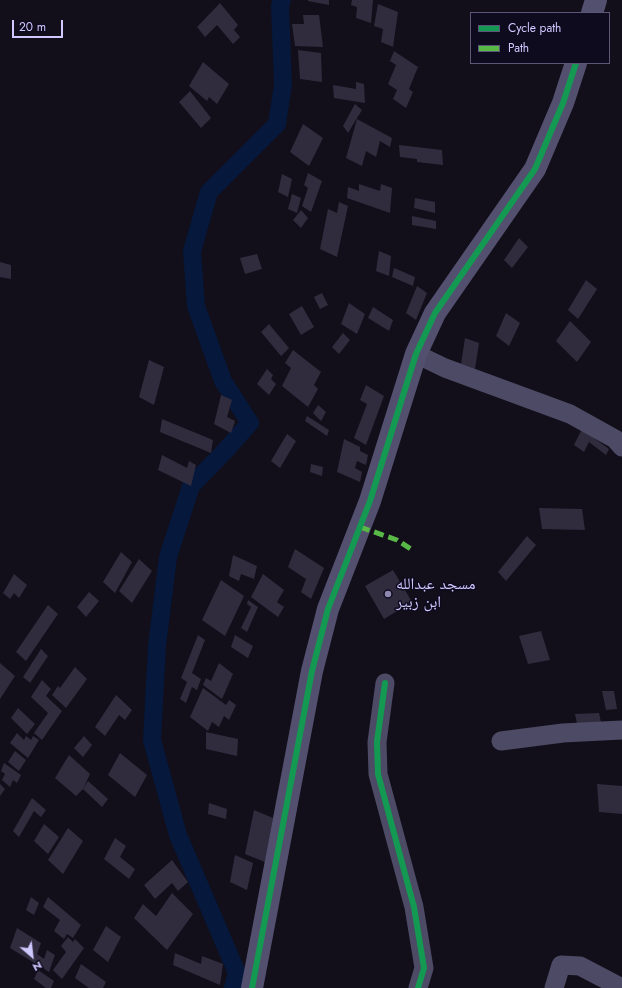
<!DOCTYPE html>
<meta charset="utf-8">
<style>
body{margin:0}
#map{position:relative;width:622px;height:988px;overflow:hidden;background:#120f1a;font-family:Jost,sans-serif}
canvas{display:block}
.legend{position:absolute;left:470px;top:12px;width:140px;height:52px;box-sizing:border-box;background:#0f0b1f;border:1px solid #5c5779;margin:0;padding:5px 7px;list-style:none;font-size:12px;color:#d0c9ff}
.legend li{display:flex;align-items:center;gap:8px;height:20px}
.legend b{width:20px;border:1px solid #5c5779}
.north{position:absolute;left:12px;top:936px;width:40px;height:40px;-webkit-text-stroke:3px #0f0b1f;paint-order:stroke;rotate:152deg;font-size:11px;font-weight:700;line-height:16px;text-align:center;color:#d0c9ff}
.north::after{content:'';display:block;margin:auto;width:14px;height:18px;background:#d0c9ff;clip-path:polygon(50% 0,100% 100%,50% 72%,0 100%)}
.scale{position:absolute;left:12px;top:20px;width:51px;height:18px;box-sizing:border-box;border:2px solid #d0c9ff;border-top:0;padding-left:5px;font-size:12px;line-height:14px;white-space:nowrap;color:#d0c9ff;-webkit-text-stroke:3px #0f0b1f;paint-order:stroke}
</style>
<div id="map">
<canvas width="622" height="988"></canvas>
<ul class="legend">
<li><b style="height:5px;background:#139951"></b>Cycle path</li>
<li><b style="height:5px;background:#58b947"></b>Path</li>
</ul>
<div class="north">N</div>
<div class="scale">20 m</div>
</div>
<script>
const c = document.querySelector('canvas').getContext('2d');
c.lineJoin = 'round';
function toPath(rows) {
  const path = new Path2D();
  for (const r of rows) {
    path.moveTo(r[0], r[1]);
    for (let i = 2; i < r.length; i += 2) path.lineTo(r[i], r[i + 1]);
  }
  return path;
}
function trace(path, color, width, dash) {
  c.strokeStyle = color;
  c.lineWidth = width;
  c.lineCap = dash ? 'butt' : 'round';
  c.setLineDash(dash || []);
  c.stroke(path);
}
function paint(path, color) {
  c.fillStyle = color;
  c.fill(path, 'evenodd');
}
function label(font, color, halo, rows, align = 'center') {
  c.font = font + ' Jost,"Noto Naskh Arabic",sans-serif';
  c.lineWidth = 3;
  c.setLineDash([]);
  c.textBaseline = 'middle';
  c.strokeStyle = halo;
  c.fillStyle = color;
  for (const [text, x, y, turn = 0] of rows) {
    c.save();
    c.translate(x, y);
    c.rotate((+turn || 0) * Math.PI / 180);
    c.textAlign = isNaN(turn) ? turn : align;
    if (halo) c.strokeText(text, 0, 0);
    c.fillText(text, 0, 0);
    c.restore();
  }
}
trace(toPath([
 [233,988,237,973,178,835,152,740,157,646,168,557,191,486,224,452,250,423,223,381,196,306,192,251,209,192,277,124,283,85,280,6,282,0]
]), '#06183b', 18);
paint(toPath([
 [308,0,329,0,329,5,308,1],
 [352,0,373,0,371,23,356,18,357,7,351,5],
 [220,3,238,25,234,30,240,37,233,44,217,25,205,37,197,27],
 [378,4,398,12,393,47,381,42,383,29,374,26],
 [303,15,319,15,323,47,295,46,292,24,304,24],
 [298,50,321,53,322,82,300,79],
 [394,51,418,67,409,89,413,92,406,108,393,99,397,90,388,84,396,65,390,61],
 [203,62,229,84,217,104,209,97,207,101,189,86],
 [356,82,364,84,365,103,334,98,333,85,356,89],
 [190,91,211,118,201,128,179,102],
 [355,104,362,110,348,133,343,126],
 [357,119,392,138,390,147,380,141,376,157,366,151,362,166,346,158],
 [303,124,323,138,309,166,290,152],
 [399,145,442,150,443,165,417,162,417,159,400,157],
 [308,173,322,181,311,212,302,206,308,188,304,185],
 [282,174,292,179,288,197,278,192],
 [359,184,380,191,381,184,392,188,390,213,347,198,348,187,359,191],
 [292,194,301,198,297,213,288,209],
 [415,198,435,202,435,213,414,208],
 [339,202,348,206,337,257,320,249,328,209,337,213],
 [301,210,308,218,301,228,293,220],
 [412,216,436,221,436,229,412,225],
 [519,238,528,247,512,268,504,260],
 [379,251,391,256,389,276,376,271],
 [257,254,262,269,245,274,240,258],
 [0,262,11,265,11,279,0,277],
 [394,268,415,277,413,286,392,277],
 [586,280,597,289,578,319,568,310],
 [417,286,427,293,416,320,406,313],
 [322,293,328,305,320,309,314,297],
 [349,303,365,314,357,334,341,324],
 [302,306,314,327,301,335,289,314],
 [373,307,393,320,389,331,368,318],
 [506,313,520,323,509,346,496,336],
 [570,321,591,342,577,362,556,341],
 [269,324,289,348,281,356,261,332],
 [343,333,350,340,339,354,332,347],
 [465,338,479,343,475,369,461,364],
 [293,350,321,372,314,385,318,389,308,407,282,386,291,368,285,363],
 [149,360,164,367,154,405,139,397],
 [267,369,273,375,271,379,276,384,269,395,257,384],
 [366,385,384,396,366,445,354,438,367,404,360,400],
 [221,395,232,400,227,417,235,421,231,433,214,424],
 [318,405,326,412,321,421,313,413],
 [307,416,329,430,327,436,305,421],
 [162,419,213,440,211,453,160,432],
 [582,429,609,449,606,455,589,442,584,452,574,445],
 [287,434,296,441,280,468,271,461],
 [344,439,360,447,360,451,368,455,366,465,357,461,355,468,362,472,360,482,337,472],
 [162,455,187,468,189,461,196,465,191,486,158,470],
 [311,464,323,467,322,476,310,472],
 [539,508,582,509,585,530,542,529],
 [527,536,536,545,506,581,498,572],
 [295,549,324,568,311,599,301,592,306,579,288,567],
 [121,552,132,562,115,593,103,582],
 [233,555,257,566,254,579,241,574,239,581,229,576],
 [139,559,152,571,132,603,119,591],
 [393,570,412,602,384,619,365,586],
 [14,574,27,585,19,598,14,593,10,599,3,593],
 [263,574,284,590,277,602,284,607,278,617,251,597],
 [221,580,244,596,225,636,202,620],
 [89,592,99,601,86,617,77,607],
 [248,600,258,607,247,632,241,628,251,607,247,604],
 [48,605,58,614,26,661,16,652],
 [541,631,550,660,528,664,519,636],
 [198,635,205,640,192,673,201,679,197,690,192,687,186,703,180,699,187,682,181,678],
 [235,635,253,646,248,658,231,647],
 [41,649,48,656,30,683,23,677],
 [0,663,15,676,0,699],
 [219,663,233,674,222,699,203,685,206,678,211,681],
 [75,667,87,679,66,708,52,695,58,686,60,688],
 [42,680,51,689,46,696,62,711,42,740,34,733,48,713,31,697],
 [203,688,226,705,229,700,236,705,229,720,224,716,219,727,212,722,208,731,190,717],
 [602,691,614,691,617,709,606,710],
 [116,695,132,710,125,720,119,715,105,736,95,727],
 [18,708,35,724,27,734,11,718],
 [599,713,602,727,578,728,575,714],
 [206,732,238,739,237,756,206,749],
 [17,733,24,740,26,736,31,740,33,736,39,740,28,758,10,743],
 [84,736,92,745,83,757,74,748],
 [15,751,26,760,19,771,8,762],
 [120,753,147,775,135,797,108,775],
 [69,755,90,774,83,789,88,781,108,799,102,807,83,789,76,796,55,778],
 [4,763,21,775,17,783,13,780,10,787,2,780,5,774,1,771],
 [0,784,5,789,0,796],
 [597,784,622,786,622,814,599,812],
 [32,798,46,810,41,817,34,811,19,837,13,831],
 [209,803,227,809,226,819,208,814],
 [254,810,273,818,265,862,245,854],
 [44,824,59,837,48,854,34,841],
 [68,828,83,841,63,874,48,860],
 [115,838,126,846,120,857,135,869,129,879,104,859],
 [235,855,253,863,247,890,230,882],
 [172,860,188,882,178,891,172,883,155,899,144,885],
 [172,893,193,914,167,950,134,918,143,904,156,916],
 [31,897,39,903,34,915,26,910],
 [48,897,81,925,73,938,67,934,64,939,54,931,60,920,43,907],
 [106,926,121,937,108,962,93,950],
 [17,928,41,943,37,954,44,959,47,950,55,955,49,972,10,948],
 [68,937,73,942,75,939,84,948,62,979,53,970,66,952,61,946],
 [175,953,201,964,202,956,223,964,220,985,173,965],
 [81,964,106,982,103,988,89,988,75,978],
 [38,970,54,981,51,988,46,988,34,979]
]), '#302c3e');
trace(toPath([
 [416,354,445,368,570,414,615,439,622,447],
 [385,683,377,742,378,774,414,907,424,968,418,988],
 [501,741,563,733,622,730],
 [554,988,561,965,580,966,622,988]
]), '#4c4a65', 19);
trace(toPath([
 [592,13,596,0],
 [252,988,312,671,328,609,370,501,416,354,435,313,535,169,563,103,576,63]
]), '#53506f', 22);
trace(toPath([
 [360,527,397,540,414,551]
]), '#58b947', 5, [10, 5]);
trace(toPath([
 [385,683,377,742,378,774,414,907,424,968,418,988],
 [252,988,312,671,328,609,370,501,416,354,435,313,535,169,563,103,576,63]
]), '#139951', 6);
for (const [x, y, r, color] of [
 [388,594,4,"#8e88af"]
]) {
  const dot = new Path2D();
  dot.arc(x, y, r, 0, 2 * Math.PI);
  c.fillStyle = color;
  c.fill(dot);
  trace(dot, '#0f0b1f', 1.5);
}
label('16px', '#d0c9ff', '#0f0b1f', [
 ["مسجد عبدالله",396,585],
 ["ابن زبیر",396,603]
], 'left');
</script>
